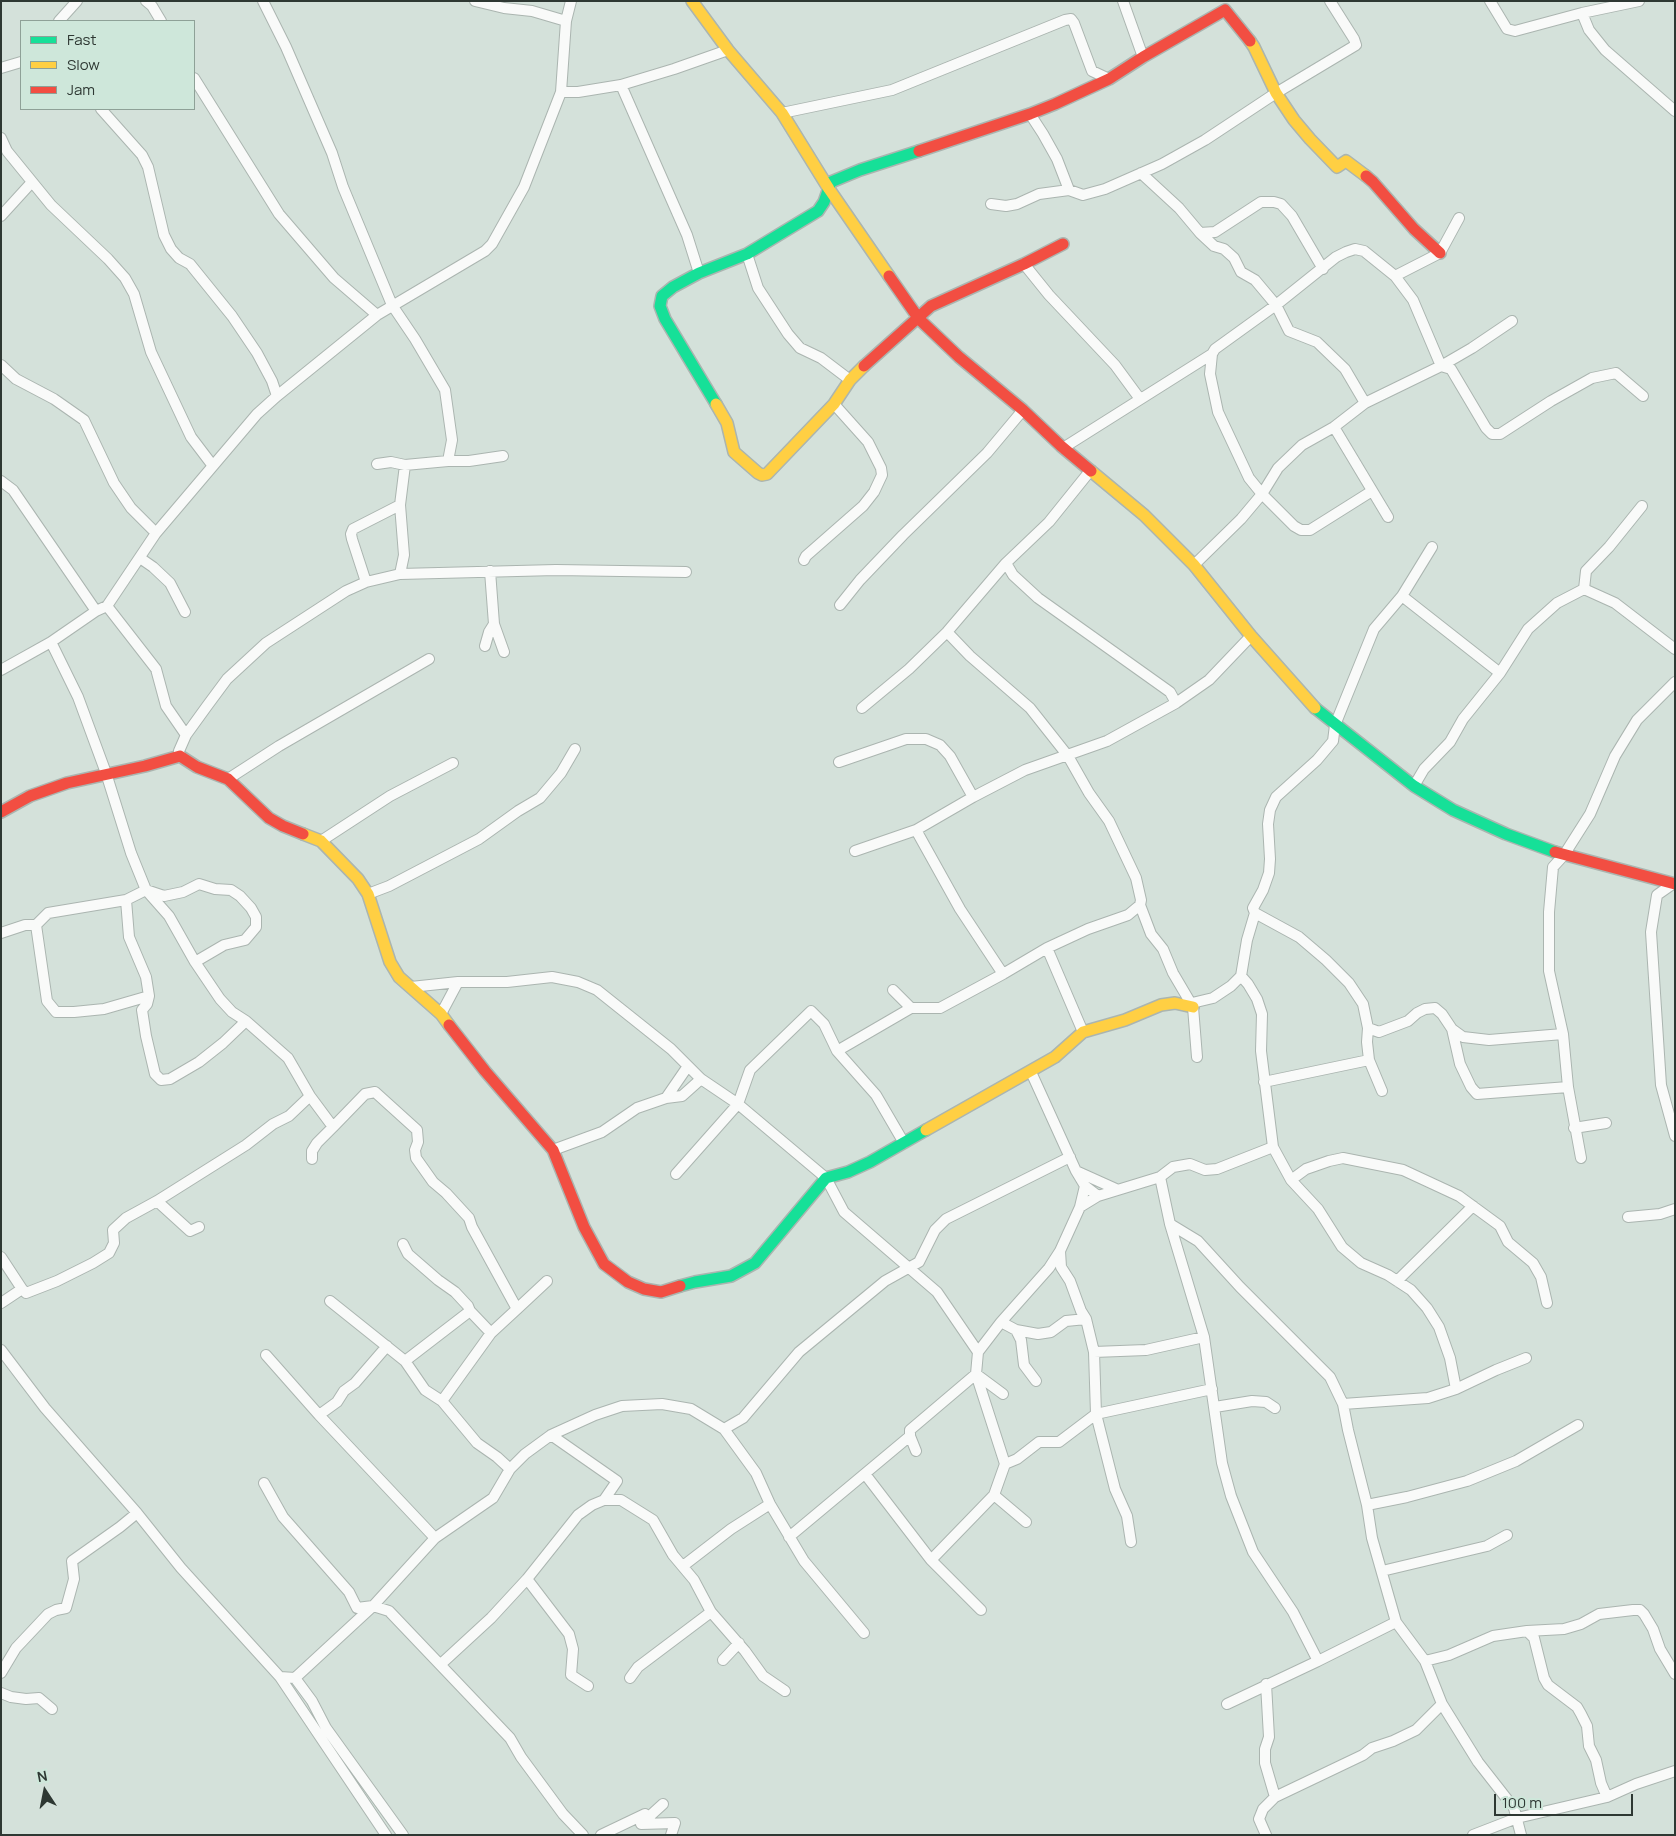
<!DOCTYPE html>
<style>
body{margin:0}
#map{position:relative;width:1676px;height:1836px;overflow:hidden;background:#d4e1da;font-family:Manrope,sans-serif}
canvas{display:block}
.frame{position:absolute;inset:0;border:2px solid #2e3833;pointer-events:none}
.legend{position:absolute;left:20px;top:20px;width:175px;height:90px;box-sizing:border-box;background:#cee7da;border:1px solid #8ea197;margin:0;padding:6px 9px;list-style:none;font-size:15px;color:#2e3833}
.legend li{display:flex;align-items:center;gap:10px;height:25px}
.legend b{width:25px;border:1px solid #8ea197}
.north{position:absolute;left:20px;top:1766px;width:50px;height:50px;-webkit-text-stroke:4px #cee7da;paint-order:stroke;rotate:349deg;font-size:14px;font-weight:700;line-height:20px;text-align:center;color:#2e3833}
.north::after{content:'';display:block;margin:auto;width:18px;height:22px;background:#2e3833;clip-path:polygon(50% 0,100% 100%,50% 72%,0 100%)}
.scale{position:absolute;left:1494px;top:1794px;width:139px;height:22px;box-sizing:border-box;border:2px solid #2e3833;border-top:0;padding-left:6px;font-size:15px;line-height:18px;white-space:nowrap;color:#2e3833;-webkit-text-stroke:4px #cee7da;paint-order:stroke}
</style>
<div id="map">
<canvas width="1676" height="1836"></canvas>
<div class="frame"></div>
<ul class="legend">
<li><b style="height:6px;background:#16e098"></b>Fast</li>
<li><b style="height:6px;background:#ffcf43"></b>Slow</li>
<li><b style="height:6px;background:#f24e42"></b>Jam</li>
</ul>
<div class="north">N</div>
<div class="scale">100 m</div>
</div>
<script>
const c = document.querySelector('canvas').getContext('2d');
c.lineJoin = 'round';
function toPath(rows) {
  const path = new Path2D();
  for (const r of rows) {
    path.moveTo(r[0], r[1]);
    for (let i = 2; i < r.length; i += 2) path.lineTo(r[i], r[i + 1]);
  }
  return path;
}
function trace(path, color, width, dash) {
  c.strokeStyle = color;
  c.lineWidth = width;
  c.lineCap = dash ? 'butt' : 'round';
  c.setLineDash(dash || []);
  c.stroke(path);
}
const street = toPath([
 [146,1,152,6,161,21],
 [263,1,286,47,332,153,343,187,392,305,415,339,445,390,452,440,448,461],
 [475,1,504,8,532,11,566,21],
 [1123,1,1143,57],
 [1490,1,1507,29,1515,31,1582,13,1639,1],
 [1582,13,1589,30,1605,50,1675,111],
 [59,21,77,1],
 [1,68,21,62],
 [194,78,279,214,334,278,377,315],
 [621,85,687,235,699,273],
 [561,92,578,92,621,85,674,69,728,50],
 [101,109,142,155,148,167,164,235,171,249,179,258,190,264,232,316,257,353,272,381,277,396],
 [782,113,892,90,1065,20,1071,19,1074,23,1092,71,1109,79],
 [1030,114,1043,134,1057,159,1069,190],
 [1,138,7,151,51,205,108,259,125,278,134,294,151,352,191,437,213,466],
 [1141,173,1179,208,1200,233,1214,246,1224,249,1234,258,1241,272,1255,280,1276,305,1289,331,1317,342,1345,369,1365,403],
 [991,204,1006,206,1017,204,1039,194,1069,190,1083,195,1105,189,1162,164,1205,140,1276,93,1356,45,1354,39,1330,1],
 [1,216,32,182],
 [1200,233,1215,232,1261,202,1274,202,1281,204,1292,216,1323,269],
 [747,254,758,288,788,334,800,348,821,358,850,380],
 [1024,264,1049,295,1115,365,1140,399],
 [1395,276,1440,253,1459,218],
 [1,365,16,379,54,399,84,420,114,483,131,508,156,533],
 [1334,427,1388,517],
 [1063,448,1212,354],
 [377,464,391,462,405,465,448,461,469,461,503,456],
 [1,481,13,490,96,611],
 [1372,491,1310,530,1301,530,1294,526,1262,494,1249,478,1218,412,1210,374,1212,354,1215,349,1276,305,1336,257,1346,252,1355,249,1364,251,1395,276,1413,300,1441,366,1451,369,1486,428,1492,434,1500,434,1551,401,1592,378,1616,373,1643,396],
 [140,558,153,567,170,583,185,612],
 [804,560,806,556,863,506,874,492,882,475,881,468,868,442,834,404],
 [1006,563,1013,575,1038,598,1170,692,1176,703],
 [1194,565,1241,519,1262,494,1278,468,1302,445,1334,427,1365,403,1441,366,1472,348,1512,321],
 [490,571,494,624,504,652],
 [400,574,404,555,400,505,405,465],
 [366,582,352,539,351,534,353,529,400,505],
 [1584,589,1615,603,1675,649],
 [1584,589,1586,571,1609,547,1642,506],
 [1402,596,1500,673],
 [840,605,860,580,903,535,987,453,1023,410],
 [107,606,156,669,166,706,186,735],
 [947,632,970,656,1030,708,1068,756,1089,793,1109,821,1136,878,1141,900,1140,905,1151,934,1163,949,1173,973,1193,1007,1197,1057],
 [51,642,78,697,106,773,131,853,146,890,169,916,195,962,220,999,232,1012,246,1021,288,1058,310,1096,333,1127,365,1094,375,1092,417,1130,418,1142,415,1150,416,1158,433,1182,446,1193,469,1218,472,1227,517,1309,547,1281],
 [485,646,489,632,494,624],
 [1,670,51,642,96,611,107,606,156,533,257,414,277,396,377,315,485,251,492,244,524,187,561,92,566,21,571,1],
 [862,708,909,669,947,632,1006,563,1049,522,1090,471],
 [180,756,179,751,186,735,207,706,227,679,266,643,346,591,366,582,400,574,556,570,686,572],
 [839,762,906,739,926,739,940,745,950,756,973,797],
 [228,779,279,746,429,659],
 [1414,786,1424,769,1450,742,1463,719,1500,673,1528,629,1557,603,1584,589],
 [916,830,960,909,1003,974],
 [321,841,390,796,453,763],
 [855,851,916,830,973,797,1025,770,1107,741,1176,703,1209,680,1251,636],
 [1674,883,1657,895,1651,932,1661,1085,1675,1136],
 [368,894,389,886,479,839,518,811,540,798,561,773,575,749],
 [126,900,129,937,146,977,149,996,147,1004,142,1010,146,1036,155,1074,161,1080,170,1079,199,1062,223,1043,246,1021],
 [1255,913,1299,937,1326,960,1349,983,1363,1004,1368,1028,1367,1042,1369,1060,1382,1091],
 [36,925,47,1001,56,1012,74,1012,104,1009,149,996],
 [1,933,25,925,36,925,48,913,126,900,146,890,164,896,183,892,199,884,215,889,231,890,240,896,251,908,256,917,256,927,245,940,224,945,195,962],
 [1047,948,1083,1032],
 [1241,976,1248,984,1257,999,1262,1014,1261,1051,1273,1147,1291,1180,1318,1209,1342,1247,1361,1263,1388,1275,1411,1290,1427,1308,1439,1327,1450,1358,1456,1389],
 [411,987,458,982,507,982,552,977,578,982,597,990,671,1049,701,1079,738,1104,826,1178,844,1212,937,1292,978,1352],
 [893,990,911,1008,940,1008,1003,974,1047,948,1088,929,1128,915,1140,905],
 [1193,1007,1192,1003,1213,998,1231,986,1241,976,1247,940,1255,913,1253,908,1263,890,1269,873,1270,859,1268,824,1270,810,1276,797,1317,760,1333,741,1335,725,1374,629,1402,596,1432,547],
 [441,1014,458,982],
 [1368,1028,1379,1032,1408,1021,1417,1013,1425,1009,1435,1008,1442,1014,1452,1029,1463,1037,1489,1040,1563,1034,1549,971,1549,912,1553,867,1564,855,1590,814,1615,756,1637,720,1675,682],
 [1452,1029,1460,1064,1471,1087,1477,1094,1568,1087],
 [1563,1034,1568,1087,1581,1158],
 [837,1051,911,1008],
 [1031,1072,1076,1171,1085,1186,1098,1196],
 [1264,1082,1369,1060],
 [666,1098,688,1066],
 [1574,1128,1606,1123],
 [553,1150,602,1132,637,1108,666,1098,682,1096,701,1079],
 [312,1159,312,1151,317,1143,333,1127],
 [1076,1171,1116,1189],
 [676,1174,738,1104,750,1070,811,1011,824,1024,837,1051,876,1095,904,1143],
 [1160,1177,1170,1224,1204,1337,1222,1463,1231,1496,1253,1552,1293,1612,1318,1661],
 [1291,1180,1306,1169,1329,1161,1343,1158,1403,1170,1459,1196,1500,1226,1508,1242,1533,1263,1541,1277,1547,1303],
 [157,1201,190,1231,199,1227],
 [1080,1207,1098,1196,1160,1177,1173,1167,1190,1164,1205,1170,1217,1169,1273,1147],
 [1628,1217,1660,1214,1675,1209],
 [1170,1224,1198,1241,1240,1287,1330,1377,1343,1404,1348,1430,1367,1505,1372,1538,1396,1622,1425,1661,1442,1704,1478,1762,1514,1808,1521,1835],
 [403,1244,408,1254,438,1280,455,1292,468,1306,470,1311,491,1333],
 [1060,1251,1061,1267,1070,1281,1081,1311,1086,1319,1094,1352,1096,1414,1115,1489,1127,1516,1131,1542],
 [1,1257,22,1289],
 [1397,1281,1473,1206],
 [330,1301,405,1361,425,1390,442,1401,477,1443,497,1457,510,1469],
 [1,1303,22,1289,26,1293,57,1281,93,1263,109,1253,114,1243,113,1230,126,1218,157,1201,246,1145,273,1124,289,1116,310,1096],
 [1001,1322,1016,1330,1038,1334,1051,1332,1066,1321,1086,1319],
 [1016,1330,1021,1340,1024,1365,1036,1381],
 [1,1350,45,1408,137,1513,181,1568,280,1677,386,1835],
 [1094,1352,1146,1350,1204,1337],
 [266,1355,319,1415,435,1538],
 [405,1361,470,1311],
 [1003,1394,976,1374,978,1352,1001,1322,1049,1268,1060,1251,1080,1207,1085,1186],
 [442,1401,491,1333,517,1309],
 [1343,1404,1428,1398,1456,1389,1496,1370,1526,1358],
 [1215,1407,1252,1401,1266,1402,1275,1408],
 [319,1415,337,1402,344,1391,355,1383,387,1346],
 [724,1429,743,1418,799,1352,885,1281,919,1262,935,1230,946,1219,1070,1157],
 [551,1435,617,1481,604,1500],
 [916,1451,910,1436,910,1430,976,1374,1005,1464,994,1495,931,1560],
 [1005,1464,1017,1459,1039,1442,1059,1442,1096,1414,1212,1389],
 [865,1474,931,1560,981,1610],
 [264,1483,283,1517,349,1592,357,1608,373,1606,389,1611,510,1738,521,1757,563,1814,583,1835],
 [994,1495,1026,1522],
 [1367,1505,1407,1497,1467,1481,1516,1461,1578,1425],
 [789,1537,910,1436],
 [683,1566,731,1529,770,1504],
 [1382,1571,1487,1546,1507,1535],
 [527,1579,569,1634,573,1649,571,1675,588,1686],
 [1527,1631,1534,1638,1544,1678,1548,1685,1577,1707,1581,1714,1587,1726,1589,1746,1596,1760,1601,1783,1607,1797],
 [723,1660,739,1643],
 [1425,1661,1449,1655,1493,1636,1527,1631,1564,1629,1581,1624,1599,1614,1633,1610,1640,1610,1644,1614,1653,1629,1660,1649,1675,1674],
 [441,1664,491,1618,527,1579,578,1515,592,1505,604,1500,621,1500,653,1520,673,1555,694,1580,711,1612,745,1651,763,1676,785,1691],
 [1,1673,16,1648,48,1614,56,1610,66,1608,74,1579,72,1561,120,1527,137,1513],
 [280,1677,295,1678,373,1606,435,1538,493,1498,510,1469,525,1454,551,1435,595,1415,622,1406,662,1404,691,1409,724,1429,756,1473,770,1504,804,1561,864,1633],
 [295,1678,312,1701,326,1728,403,1835],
 [630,1678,638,1667,711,1612],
 [1266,1684,1269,1737,1265,1749,1265,1763,1275,1797],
 [1,1693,11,1697,26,1699,39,1698,52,1709],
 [1227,1704,1318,1661,1396,1622],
 [663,1804,641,1824,675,1823,671,1835],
 [601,1835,645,1814],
 [1266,1835,1259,1819,1263,1809,1275,1797,1363,1755,1372,1748,1393,1741,1416,1730,1442,1704],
 [1473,1835,1517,1818,1607,1797,1636,1784,1675,1771]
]);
const fast = toPath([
 [716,404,665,319,660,306,662,296,673,287,699,273,747,254,818,211,824,202,831,182,860,170,919,151],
 [1315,708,1414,786,1453,810,1506,834,1555,852],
 [680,1286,695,1282,731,1276,755,1263,826,1178,848,1172,870,1162,926,1130]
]);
const slow = toPath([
 [692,1,728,50,782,113,829,189,889,276],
 [1250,41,1254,47,1276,93,1294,120,1310,139,1337,167,1346,161,1366,176],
 [716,404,727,423,734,452,758,473,762,475,767,474,834,404,850,380,864,366],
 [1091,471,1144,515,1194,565,1251,636,1315,708],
 [303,834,321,841,358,879,368,894,390,962,399,977,441,1014,449,1025],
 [926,1130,1055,1057,1083,1032,1125,1020,1161,1005,1175,1003,1193,1007]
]);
const jam = toPath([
 [919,151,1030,114,1055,104,1109,79,1143,57,1225,10,1250,41],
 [1366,176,1373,182,1414,229,1440,253],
 [889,276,919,319,959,357,1023,410,1061,446,1091,471],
 [864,366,931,306,1024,264,1063,244],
 [1,812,30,796,67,783,145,766,180,756,197,767,228,779,269,818,283,826,303,834],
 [1555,852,1675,884],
 [449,1025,485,1071,553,1150,584,1227,604,1264,628,1282,644,1289,661,1292,680,1286]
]);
trace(street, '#abb5b0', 12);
trace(fast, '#abb5b0', 14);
trace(slow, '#abb5b0', 14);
trace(jam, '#abb5b0', 14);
trace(street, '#f9faf9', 10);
trace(fast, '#16e098', 11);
trace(slow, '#ffcf43', 11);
trace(jam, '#f24e42', 11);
</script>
